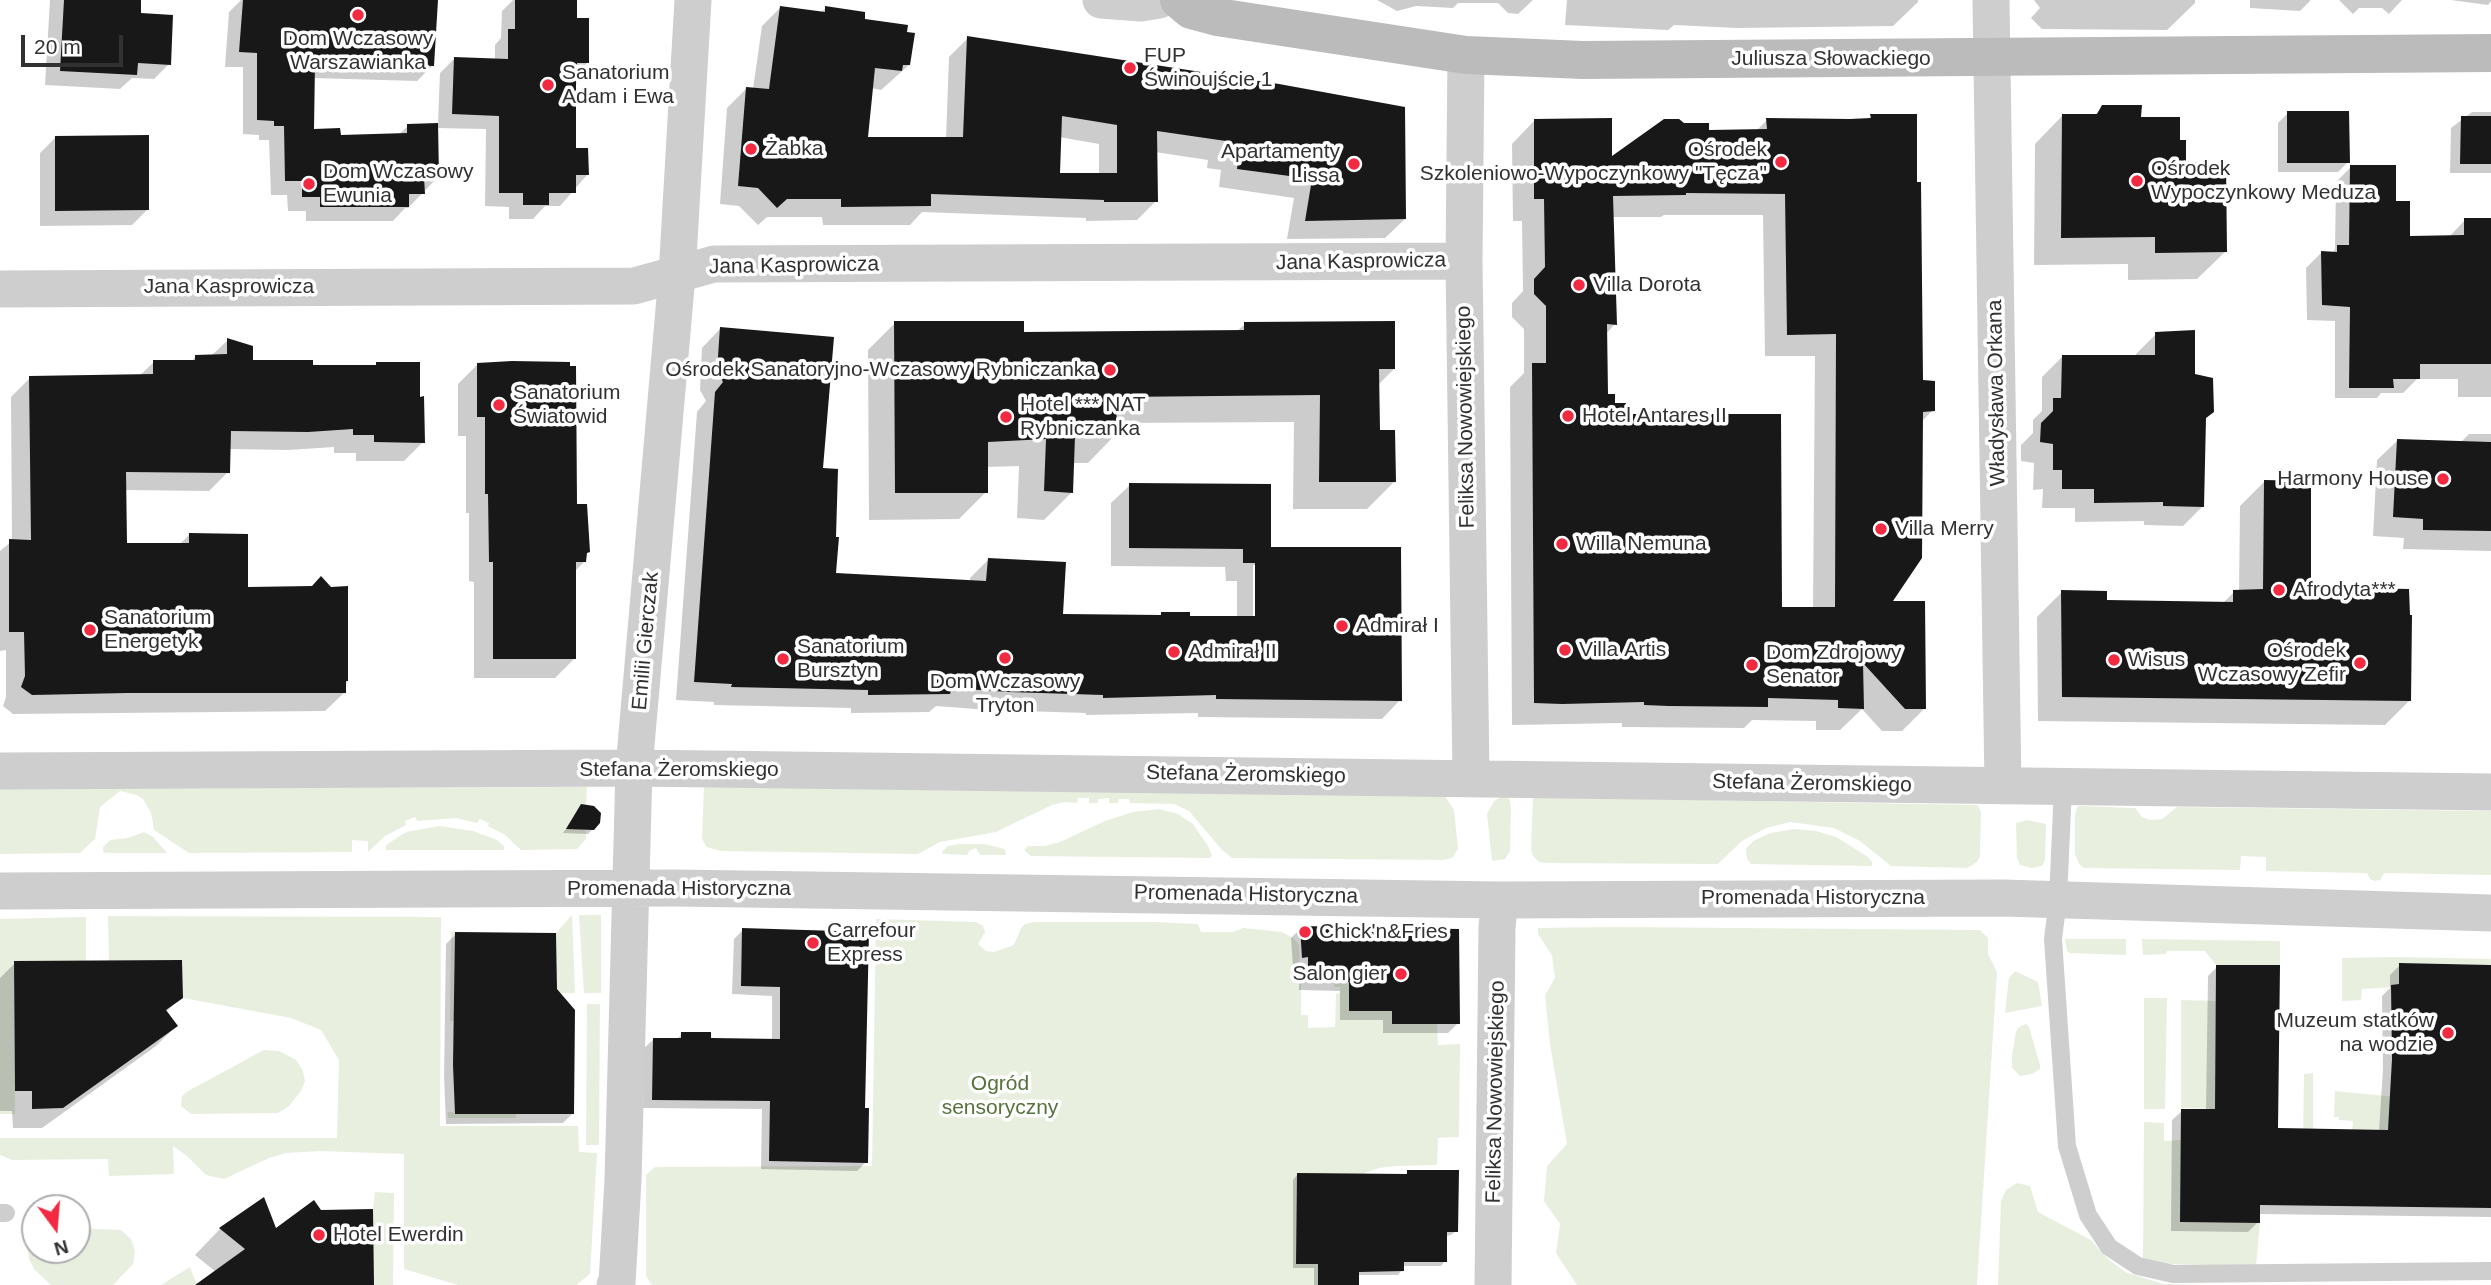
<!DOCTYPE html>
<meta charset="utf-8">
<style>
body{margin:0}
#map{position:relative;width:2491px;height:1285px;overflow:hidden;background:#fff;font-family:Arial,sans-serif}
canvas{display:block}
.north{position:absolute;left:21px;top:1194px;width:70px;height:70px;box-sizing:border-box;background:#fff;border:2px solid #adadad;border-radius:50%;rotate:164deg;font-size:19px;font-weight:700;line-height:28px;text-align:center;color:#313131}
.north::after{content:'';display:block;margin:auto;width:24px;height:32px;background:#f12a41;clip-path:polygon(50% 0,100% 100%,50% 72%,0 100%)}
.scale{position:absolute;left:21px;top:35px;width:102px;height:32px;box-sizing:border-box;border:4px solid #313131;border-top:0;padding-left:9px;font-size:21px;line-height:24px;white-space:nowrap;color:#313131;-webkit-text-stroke:5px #fff;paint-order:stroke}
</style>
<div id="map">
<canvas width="2491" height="1285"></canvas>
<div class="north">N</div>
<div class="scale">20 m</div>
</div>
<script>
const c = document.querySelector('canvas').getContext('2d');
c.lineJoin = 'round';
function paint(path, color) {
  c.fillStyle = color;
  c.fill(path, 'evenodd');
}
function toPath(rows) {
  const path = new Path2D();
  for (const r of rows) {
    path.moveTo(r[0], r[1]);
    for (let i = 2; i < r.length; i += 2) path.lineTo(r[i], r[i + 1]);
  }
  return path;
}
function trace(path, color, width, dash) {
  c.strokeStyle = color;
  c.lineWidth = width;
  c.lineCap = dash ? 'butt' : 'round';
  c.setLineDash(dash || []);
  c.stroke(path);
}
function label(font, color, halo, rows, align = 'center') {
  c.font = font + ' Arial,sans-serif';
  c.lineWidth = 7;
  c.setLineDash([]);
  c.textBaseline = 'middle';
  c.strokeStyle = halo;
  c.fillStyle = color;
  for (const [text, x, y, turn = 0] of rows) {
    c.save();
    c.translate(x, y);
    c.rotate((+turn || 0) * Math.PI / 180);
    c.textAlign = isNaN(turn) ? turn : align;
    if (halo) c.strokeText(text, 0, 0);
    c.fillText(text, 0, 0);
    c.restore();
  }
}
paint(toPath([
 [587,787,586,805,579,828,586,831,586,839,577,849,521,850,505,835,488,826,489,823,480,819,477,823,456,818,417,821,415,817,405,821,406,825,385,836,368,852,368,841,352,840,352,852,189,853,154,830,151,813,143,799,137,795,120,791,100,807,95,839,80,853,0,854,0,789],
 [704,787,1445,796,1454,810,1458,849,1452,858,1443,860,1232,858,1222,850,1189,811,1174,804,1130,803,1129,799,1119,799,1118,803,1109,803,1109,798,1098,799,1098,803,1089,803,1089,798,1078,798,1077,803,1065,802,1052,805,996,832,940,842,918,854,721,851,706,847,702,838],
 [1506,794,1510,801,1511,810,1510,851,1505,859,1492,861,1487,814,1494,801],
 [1533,797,1978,805,1981,812,1980,856,1977,862,1967,868,1891,866,1860,841,1834,828,1790,822,1766,828,1742,841,1718,864,1546,863,1539,862,1533,856,1531,849],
 [2081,806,2135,808,2142,817,2150,820,2162,819,2177,807,2491,811,2491,875,2384,873,2380,880,2375,881,2370,879,2367,873,2266,871,2266,857,2241,856,2240,870,2084,868,2079,864,2075,854,2075,815,2077,807],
 [1159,809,1178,814,1193,824,1208,846,1212,855,1210,858,1031,856,1024,850,1028,846,1045,846,1060,842,1105,821,1133,812],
 [2027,820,2046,824,2045,860,2042,866,2032,868,2020,865,2017,858,2016,823],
 [440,826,473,831,497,840,504,846,504,850,386,850,386,845,406,832],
 [1794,829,1816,831,1836,837,1868,857,1872,862,1872,866,1751,864,1747,859,1746,849,1753,841,1771,833],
 [144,832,153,837,167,853,105,853,103,851,103,847,110,840,128,838],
 [960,844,984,844,1005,849,1006,855,980,855,976,848,970,850,967,855,943,854,942,852,948,846],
 [572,915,575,993,557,993,556,933],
 [601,915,601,993,584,993,579,915],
 [108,916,441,917,440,1126,578,1126,579,1152,597,1153,590,1274,576,1285,458,1285,404,1269,404,1154,321,1151,286,1153,269,1158,224,1179,206,1175,187,1156,173,1146,174,1174,109,1176,108,1159,12,1160,0,1155,0,1138,337,1138,339,1060,321,1030,291,1018,183,998,182,960,109,961],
 [86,917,86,961,14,962,15,1114,0,1114,0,919],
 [876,919,976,922,983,926,985,932,978,944,986,951,994,952,1014,945,1021,928,1025,924,1034,922,1155,922,1198,924,1201,932,1233,932,1243,928,1282,932,1293,938,1299,945,1300,967,1308,968,1308,974,1301,975,1301,1015,1308,1015,1308,1028,1335,1027,1336,994,1340,993,1340,987,1334,987,1334,981,1349,981,1349,1011,1381,1011,1381,995,1392,998,1392,1024,1437,1024,1438,1045,1460,1044,1459,1137,1438,1138,1437,1165,1396,1166,1379,1168,1362,1174,1297,1174,1296,1264,1318,1264,1318,1285,652,1285,646,1276,646,1175,655,1167,872,1166],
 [1615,927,1980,930,1988,938,1988,954,1997,972,1977,1285,1577,1285,1556,1253,1560,1224,1544,1201,1547,1166,1567,1144,1550,1044,1545,995,1555,978,1552,955,1538,934,1538,928],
 [451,931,455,932,454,1021,450,1021],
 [2065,939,2126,939,2126,955,2070,953,2067,951],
 [2142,939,2280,941,2280,965,2216,965,2205,951,2167,951,2166,954,2143,955],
 [2397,957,2491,959,2491,965,2400,963,2399,984,2391,985,2395,987,2362,989,2361,1000,2342,1001,2342,958],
 [2015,971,2038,982,2042,1006,2005,1013,2009,978],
 [2144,998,2167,998,2165,1109,2144,1109],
 [2181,1000,2216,1001,2215,1109,2181,1108],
 [587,1004,600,1004,599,1145,586,1145],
 [2026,1024,2029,1027,2040,1065,2040,1069,2032,1074,2020,1076,2012,1068,2012,1055,2016,1032,2019,1027],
 [264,1050,279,1051,296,1060,303,1071,305,1081,301,1091,289,1106,278,1113,191,1114,181,1106,182,1096,188,1091],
 [2313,1073,2313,1132,2303,1142,2304,1074],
 [2335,1091,2397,1097,2397,1133,2352,1132,2353,1121,2339,1120,2339,1117,2334,1117],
 [448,1112,453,1112,454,1114,516,1114,516,1118,448,1118],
 [2144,1122,2164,1123,2164,1141,2181,1140,2180,1222,2260,1223,2256,1266,2160,1264,2143,1259],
 [2017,1183,2030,1186,2038,1212,2091,1240,2107,1258,2125,1272,2163,1284,2206,1285,1998,1285,2001,1201,2006,1190],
 [375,1192,394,1193,393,1285,373,1285,373,1209],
 [77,1228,121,1230,131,1239,135,1251,133,1264,113,1285,51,1285,34,1269,29,1259,28,1248,32,1239,35,1236,35,1250,77,1250],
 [190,1267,197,1285,161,1285]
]), '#e8efdf');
paint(toPath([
 [50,0,140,0,139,15,169,64,154,79,132,78,120,89,45,85],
 [241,0,436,0,432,66,417,81,313,78,312,130,339,136,398,135,408,126,438,124,440,73,454,59,495,60,495,45,501,38,502,11,513,0,575,0,575,19,587,63,574,76,574,150,587,175,560,206,545,206,533,219,509,219,509,207,485,206,486,129,436,128,438,177,408,208,405,208,393,221,306,221,306,211,288,211,287,195,271,195,269,140,259,140,259,135,243,134,243,67,225,67,229,12],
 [1377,0,1533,0,1518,14,1508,13,1498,3,1458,3,1453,8,1416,6,1397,11],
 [1567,0,1918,0,1918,2,1893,26,1737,28,1674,25,1668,30,1565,25],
 [2034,0,2195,0,2195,3,2167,30,2042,29,2031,18,2040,8],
 [2250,0,2310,0,2310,1,2300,11,2250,8],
 [2339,0,2402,0,2389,14,2382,8,2359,8,2353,14],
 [2451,0,2491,0,2491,1,2488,5],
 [781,7,820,13,826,8,863,20,909,65,881,90,871,88,866,139,946,139,949,57,968,38,1279,86,1405,219,1385,238,1287,239,1294,198,1219,187,1221,170,1207,168,1208,160,1155,152,1156,201,1137,220,1086,221,1086,218,922,212,910,225,823,225,822,217,767,217,758,225,739,206,720,204,727,108,746,89,753,89,762,26],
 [1059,137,1099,144,1099,175,1058,175],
 [2103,107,2139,119,2178,141,2184,164,2225,252,2197,279,2128,280,2128,264,2034,265,2035,144,2062,116,2095,115],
 [2472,112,2491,112,2491,173,2450,173,2451,128],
 [2288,113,2348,162,2338,172,2278,172,2278,123],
 [1871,116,1921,382,1933,410,1921,422,1890,603,1924,709,1902,731,1882,731,1862,709,1840,730,1816,730,1816,721,1752,720,1744,728,1622,727,1622,723,1512,725,1510,387,1524,373,1524,329,1512,317,1512,303,1523,291,1522,221,1513,221,1512,144,1534,121,1611,159,1708,132,1756,131,1767,120,1867,120],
 [1664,215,1763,215,1765,356,1815,356,1813,609,1780,609,1606,396,1606,334,1615,324,1612,217,1661,217],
 [55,138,147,210,132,225,40,226,40,153],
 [2351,167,2394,203,2408,238,2449,237,2465,220,2491,220,2491,397,2458,397,2458,379,2417,379,2403,393,2381,393,2377,398,2335,398,2335,321,2307,320,2306,268,2321,253,2331,253,2335,250,2336,182],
 [895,323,1022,334,1236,332,1245,324,1394,369,1378,385,1379,432,1394,482,1367,509,1293,509,1294,422,1115,423,1115,435,1088,463,1072,463,1072,492,1044,520,1017,518,1019,466,986,467,986,492,959,519,869,520,868,350],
 [720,329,821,470,835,574,970,582,970,578,988,560,1062,616,1159,616,1162,613,1188,618,1237,618,1237,581,1226,581,1225,567,1111,566,1111,503,1130,485,1270,549,1400,700,1382,719,1198,717,1198,713,1086,715,1086,713,989,710,936,706,929,712,851,713,851,708,714,705,714,702,676,700,697,412,706,401,700,390,702,348],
 [1253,565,1257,565,1256,625,1253,625],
 [2156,334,2193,375,2204,419,2203,506,2183,526,2144,525,2144,521,2075,522,2075,508,2042,508,2043,489,2033,490,2034,463,2021,461,2021,445,2033,433,2033,420,2042,411,2042,377,2062,357,2136,357,2136,354],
 [228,340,252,362,311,366,373,367,377,364,419,398,423,442,404,461,356,461,356,453,334,453,334,447,288,450,229,449,228,472,209,491,124,490,125,545,179,545,190,534,347,681,345,692,325,711,13,714,3,706,6,697,6,650,0,651,0,551,12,541,11,397,30,378,139,376,154,362,191,362,196,356,211,356],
 [478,364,575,506,585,555,585,561,574,572,574,659,555,678,474,678,474,582,469,581,469,513,466,513,466,436,458,436,458,384],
 [2469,434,2491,434,2491,551,2403,549,2404,538,2373,536,2377,460,2397,441,2460,443],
 [2264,482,2309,589,2410,700,2385,725,2038,721,2037,617,2062,592,2105,602,2222,604,2234,592,2239,592,2240,506],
 [581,806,593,829,588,834,563,833],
 [1301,928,1458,1023,1448,1033,1383,1033,1383,1020,1340,1020,1340,991,1299,990,1299,966,1293,967,1291,938],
 [743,930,864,1109,866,1162,857,1171,761,1169,762,1109,643,1108,644,1048,653,1040,676,1040,682,1034,709,1040,772,1040,772,996,732,994,734,939],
 [456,934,573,1113,563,1123,446,1124,444,1076,446,944],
 [15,963,181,997,166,1012,176,1026,156,1046,42,1128,13,1128,12,1111,0,1111,0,978],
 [2400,965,2491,967,2491,1217,2258,1214,2258,1222,2248,1232,2171,1231,2172,1120,2182,1111,2206,1110,2208,976,2217,967,2277,1129,2379,1131,2383,1069,2382,996,2390,988,2390,975],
 [1408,1172,1456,1231,1451,1235,1446,1236,1445,1261,1441,1266,1402,1266,1402,1270,1398,1275,1357,1275,1357,1285,1314,1285,1314,1268,1293,1268,1293,1180,1297,1175,1405,1175],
 [263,1199,275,1230,372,1285,202,1285,216,1272,195,1255,220,1229]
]), '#0003');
paint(toPath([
 [64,0,141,0,141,13,173,15,171,65,138,63,137,75,60,71],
 [243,0,438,0,434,66,315,63,314,129,340,128,341,135,407,133,407,124,438,123,439,177,424,177,425,194,409,194,409,207,320,207,320,197,302,197,302,181,285,181,284,126,274,126,274,121,257,120,257,53,239,52],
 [515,0,577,0,577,18,589,18,589,63,577,63,576,85,576,148,588,148,589,175,576,175,576,193,549,193,549,205,523,205,523,193,499,193,499,116,452,114,454,57,508,59,508,29,515,29],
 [780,6,825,12,825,6,865,12,865,19,908,25,907,32,915,33,910,65,903,65,902,71,875,68,868,137,963,137,967,36,1279,84,1405,107,1406,219,1305,221,1312,179,1237,169,1239,151,1225,149,1226,141,1157,131,1158,202,1104,202,1104,200,931,194,931,206,841,207,841,199,787,199,777,208,758,188,738,186,746,87,769,89],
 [1062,116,1117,125,1117,173,1060,173],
 [2102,105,2142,105,2141,117,2180,117,2180,140,2186,140,2186,162,2226,162,2227,252,2155,253,2155,237,2061,238,2062,114,2097,114],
 [2287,111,2349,111,2350,163,2287,163],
 [1870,114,1917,114,1917,182,1921,182,1923,380,1935,381,1935,411,1923,412,1922,558,1893,601,1925,601,1926,709,1905,709,1863,663,1864,709,1838,708,1838,700,1768,698,1768,707,1669,706,1644,705,1644,702,1562,704,1534,703,1532,363,1546,363,1546,306,1534,294,1534,279,1545,267,1544,199,1534,199,1534,119,1612,118,1612,156,1664,119,1679,119,1684,123,1709,123,1709,130,1767,129,1766,118,1850,119,1871,118],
 [1686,193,1785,194,1787,335,1836,334,1835,607,1782,607,1781,414,1626,414,1626,403,1615,403,1615,394,1608,394,1607,324,1617,325,1613,196,1686,195],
 [2461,116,2491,116,2491,164,2460,164],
 [149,135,149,210,55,211,55,136],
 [2350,165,2396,165,2396,201,2410,201,2410,236,2464,235,2464,218,2491,218,2491,364,2420,364,2420,379,2393,379,2394,388,2349,388,2350,307,2322,305,2321,251,2337,252,2337,245,2349,245],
 [894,321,1024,321,1024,332,1244,330,1244,322,1395,321,1395,369,1379,369,1380,430,1395,430,1396,482,1319,482,1320,395,1116,397,1117,436,1075,436,1073,493,1044,491,1046,439,988,442,988,493,895,493],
 [720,327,834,337,823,468,838,469,836,537,839,537,836,573,986,581,988,558,1066,562,1063,614,1161,615,1161,612,1190,612,1190,616,1255,616,1255,563,1243,563,1243,549,1129,548,1129,483,1271,484,1271,547,1401,547,1402,701,1216,699,1216,695,1103,698,1103,695,1009,692,952,688,950,694,868,695,868,690,731,687,732,684,694,682,715,392,723,382,717,371],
 [2195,330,2195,374,2213,378,2214,412,2206,418,2204,507,2163,506,2163,502,2094,503,2094,489,2062,489,2062,470,2053,470,2053,444,2040,442,2041,423,2053,411,2053,398,2061,398,2062,355,2155,355,2155,332],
 [227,338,253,346,253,360,313,360,313,365,376,365,376,362,420,362,420,397,424,396,425,443,374,442,374,435,353,435,353,429,308,432,231,431,230,473,126,472,127,543,189,543,189,533,248,534,248,587,312,586,321,576,331,587,348,586,348,681,346,681,346,693,127,693,32,695,21,687,25,676,24,632,9,632,9,539,31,540,29,376,153,374,153,360,195,360,195,355,227,354],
 [512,361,570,362,570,366,576,366,577,504,587,504,590,552,587,553,586,562,576,562,576,659,493,659,493,562,489,562,488,494,485,494,485,417,477,417,477,363],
 [2397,439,2491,442,2491,531,2423,530,2423,519,2393,517],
 [2264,480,2311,481,2311,587,2409,589,2410,615,2412,615,2411,701,2062,697,2061,590,2107,591,2107,600,2233,602,2233,590,2263,589],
 [581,804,594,806,601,813,600,823,594,830,566,829],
 [1300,926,1459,929,1460,1024,1392,1024,1392,1011,1349,1011,1349,982,1308,981,1308,957,1302,958],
 [742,928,869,932,865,1108,869,1108,868,1163,769,1161,770,1101,652,1100,653,1038,681,1038,681,1032,711,1032,711,1038,780,1039,780,987,741,986],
 [455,932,556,933,557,989,575,1010,574,1114,455,1114,453,1065],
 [182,960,183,998,166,1010,178,1026,63,1108,32,1109,32,1091,15,1091,14,961],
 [2399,963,2491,965,2491,1208,2260,1205,2260,1223,2180,1222,2181,1109,2215,1109,2216,965,2280,965,2278,1128,2388,1130,2392,1059,2391,985,2399,984],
 [1407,1170,1459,1170,1458,1232,1447,1232,1447,1262,1404,1262,1404,1271,1359,1272,1359,1285,1318,1285,1318,1264,1296,1264,1297,1173,1407,1174],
 [264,1197,276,1228,314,1200,321,1210,373,1209,374,1285,195,1285,245,1249,219,1228]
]), '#181818');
trace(toPath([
 [2063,787,2058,899,2053,939,2067,1146,2088,1215,2109,1247,2138,1266,2173,1274,2490,1271],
 [0,1213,6,1213]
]), '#cecece', 18);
trace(toPath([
 [1101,0,1141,3,1159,0],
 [1991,0,2003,786],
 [1466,55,1464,261,1471,778],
 [0,289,634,286,714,264,1464,261],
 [0,771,634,768,2491,792],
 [0,891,674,888,1500,900,2003,898,2491,913],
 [615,1285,617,1283,623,1180,634,768,677,275,693,0],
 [1493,1285,1497,927,1500,900]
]), '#cecece', 37);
trace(toPath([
 [1179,0,1191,10,1217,17,1466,55,1583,60,2491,53]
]), '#bbb', 38);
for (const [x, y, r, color] of [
 [358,15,7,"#f12a41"],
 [1130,68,7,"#f12a41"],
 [548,85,7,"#f12a41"],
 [751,149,7,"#f12a41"],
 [1781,162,7,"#f12a41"],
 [1354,164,7,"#f12a41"],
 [2137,181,7,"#f12a41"],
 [309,184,7,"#f12a41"],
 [1579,285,7,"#f12a41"],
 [1110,370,7,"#f12a41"],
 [499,405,7,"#f12a41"],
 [1568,416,7,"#f12a41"],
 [1006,417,7,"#f12a41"],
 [2443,479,7,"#f12a41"],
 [1881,529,7,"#f12a41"],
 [1562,544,7,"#f12a41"],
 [2279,590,7,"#f12a41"],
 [1342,626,7,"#f12a41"],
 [90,630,7,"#f12a41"],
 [1565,650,7,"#f12a41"],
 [1174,652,7,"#f12a41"],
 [1005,658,7,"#f12a41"],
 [783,659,7,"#f12a41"],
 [2114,660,7,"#f12a41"],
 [2360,663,7,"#f12a41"],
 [1752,665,7,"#f12a41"],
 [1305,932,7,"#f12a41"],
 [813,943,7,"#f12a41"],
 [1401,974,7,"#f12a41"],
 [2448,1033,7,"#f12a41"],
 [319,1235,7,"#f12a41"]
]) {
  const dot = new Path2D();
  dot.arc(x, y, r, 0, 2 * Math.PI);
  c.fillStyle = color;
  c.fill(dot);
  trace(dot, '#fff', 2.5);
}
label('21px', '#313131', '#fff', [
 ["Dom Wczasowy",358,39,"center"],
 ["Warszawianka",358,63,"center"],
 ["FUP",1144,56],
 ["Świnoujście 1",1144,80],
 ["Sanatorium",562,73],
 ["Adam i Ewa",562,97],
 ["Żabka",765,149],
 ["Ośrodek",1767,150,"right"],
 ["Szkoleniowo-Wypoczynkowy \"Tęcza\"",1767,174,"right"],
 ["Apartamenty",1340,152,"right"],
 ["Lissa",1340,176,"right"],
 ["Ośrodek",2151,169],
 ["Wypoczynkowy Meduza",2151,193],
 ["Dom Wczasowy",323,172],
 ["Ewunia",323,196],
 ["Villa Dorota",1593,285],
 ["Ośrodek Sanatoryjno-Wczasowy Rybniczanka",1096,370,"right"],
 ["Sanatorium",513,393],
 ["Światowid",513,417],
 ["Hotel *** NAT",1020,405],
 ["Rybniczanka",1020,429],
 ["Hotel Antares II",1582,416],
 ["Harmony House",2429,479,"right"],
 ["Villa Merry",1895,529],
 ["Willa Nemuna",1576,544],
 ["Afrodyta***",2293,590],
 ["Sanatorium",104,618],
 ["Energetyk",104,642],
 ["Admirał I",1356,626],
 ["Sanatorium",797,647],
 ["Bursztyn",797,671],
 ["Villa Artis",1579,650],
 ["Ośrodek",2346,651,"right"],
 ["Wczasowy Zefir",2346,675,"right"],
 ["Admirał II",1188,652],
 ["Dom Zdrojowy",1766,653],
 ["Senator",1766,677],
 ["Wisus",2128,660],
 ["Dom Wczasowy",1005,682,"center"],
 ["Tryton",1005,706,"center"],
 ["Carrefour",827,931],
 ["Express",827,955],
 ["Chick'n&Fries",1319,932],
 ["Salon gier",1387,974,"right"],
 ["Muzeum statków",2434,1021,"right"],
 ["na wodzie",2434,1045,"right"],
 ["Hotel Ewerdin",333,1235]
], 'left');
label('21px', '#313131', '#fff', [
 ["Juliusza Słowackiego",1831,59],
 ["Jana Kasprowicza",1361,262,-1],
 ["Jana Kasprowicza",794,266,-1],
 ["Jana Kasprowicza",229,287],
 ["Władysława Orkana",1997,393,-91],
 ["Feliksa Nowowiejskiego",1466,417,-91],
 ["Emilii Gierczak",646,641,-85],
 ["Stefana Żeromskiego",679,770],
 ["Stefana Żeromskiego",1246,775,1],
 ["Stefana Żeromskiego",1812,784,1],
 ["Promenada Historyczna",679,889],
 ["Promenada Historyczna",1246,895,1],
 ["Promenada Historyczna",1813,898],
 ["Feliksa Nowowiejskiego",1496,1092,-89]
]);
label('21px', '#56713a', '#fff', [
 ["Ogród",1000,1084],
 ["sensoryczny",1000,1108]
]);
</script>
